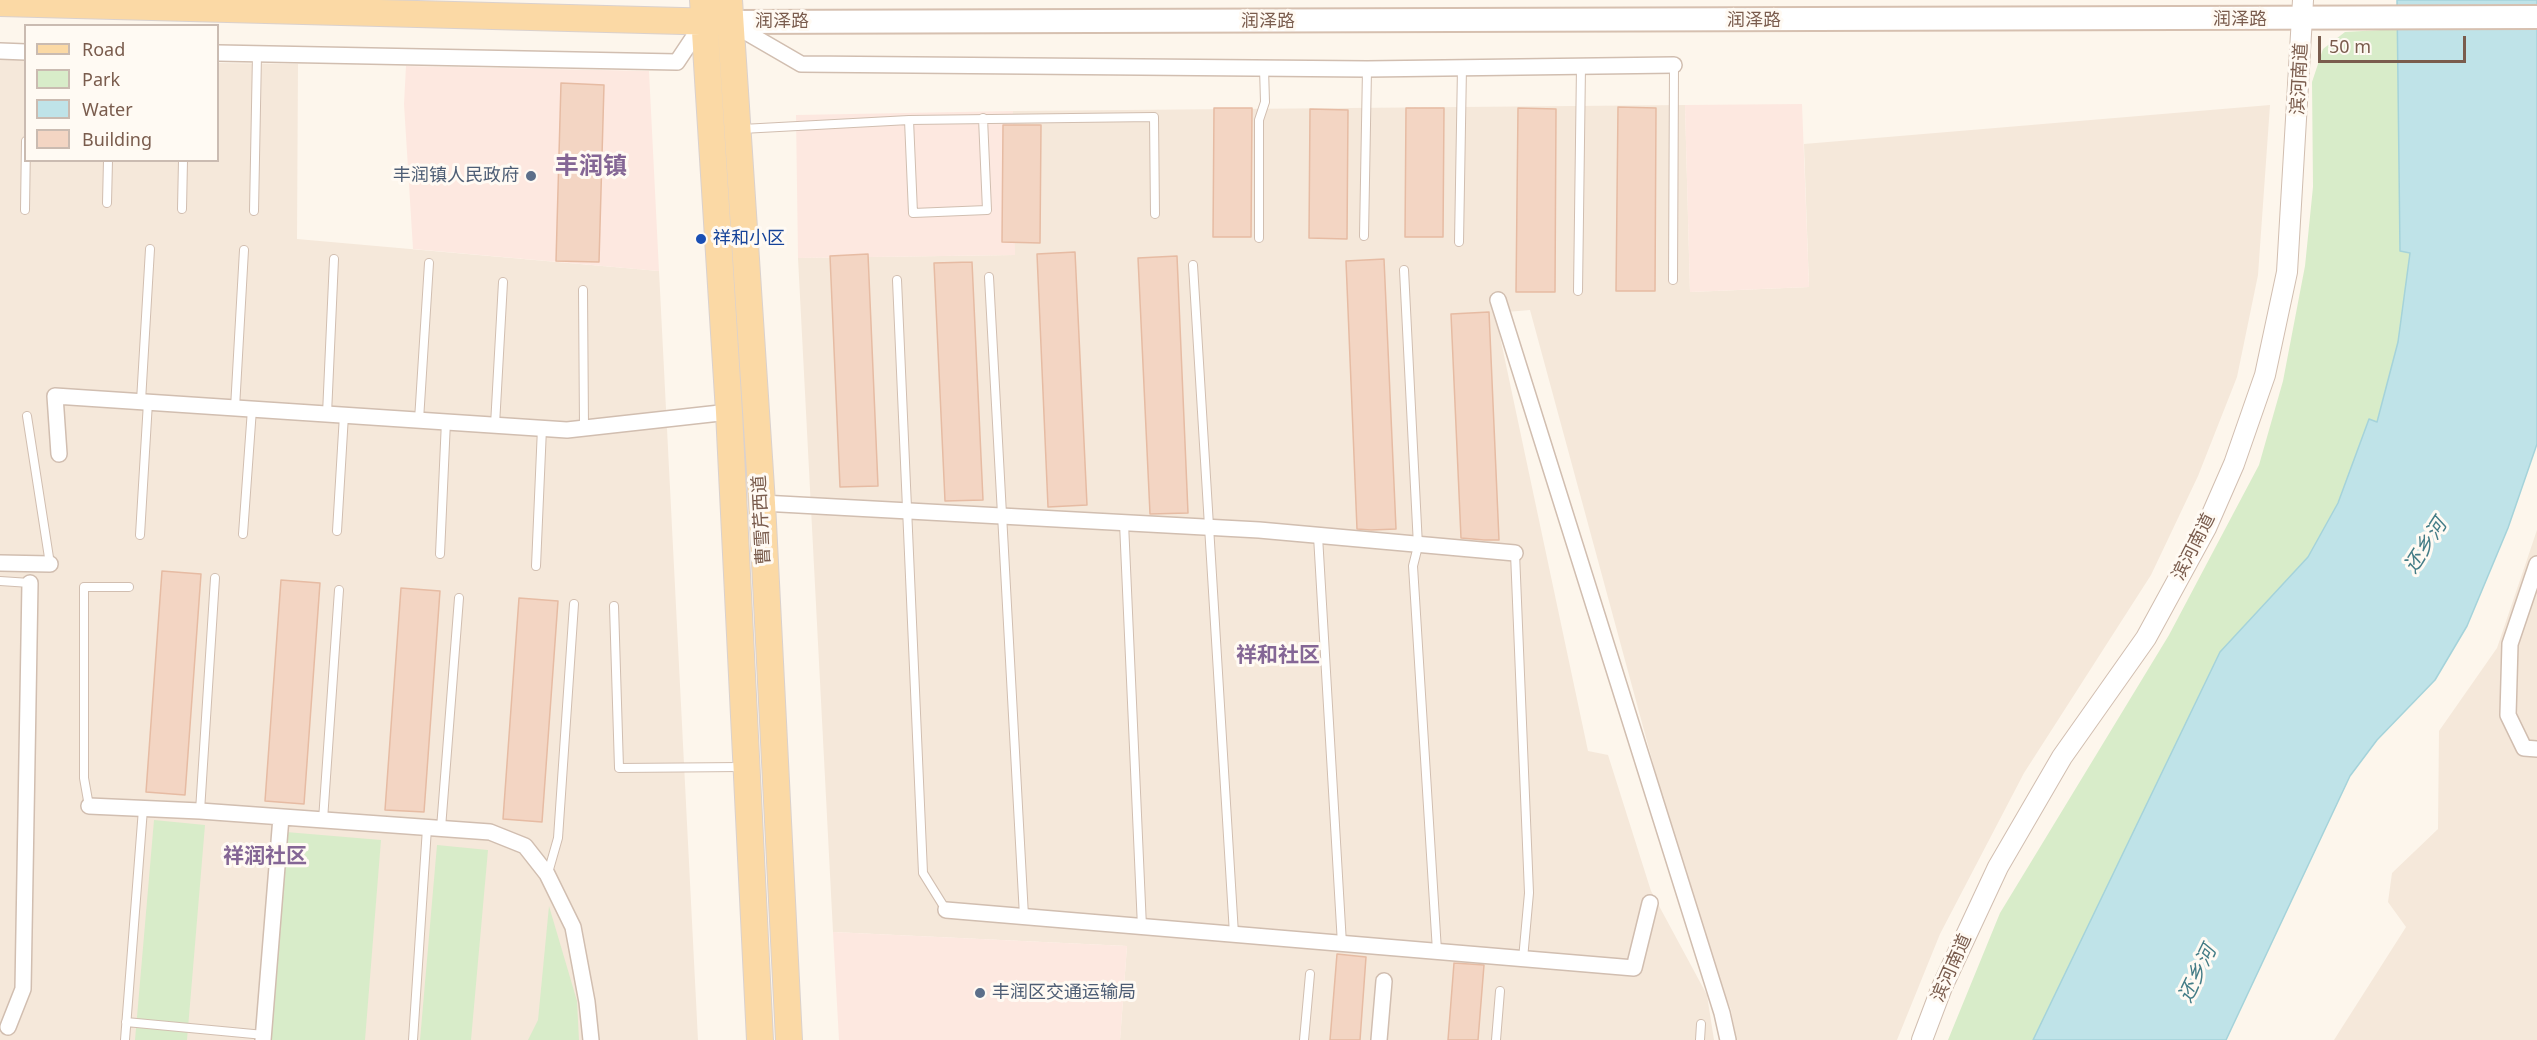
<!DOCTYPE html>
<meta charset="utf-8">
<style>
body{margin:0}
#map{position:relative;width:2537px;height:1040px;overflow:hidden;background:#fdf6ec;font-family:"Noto Sans",sans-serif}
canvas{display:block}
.legend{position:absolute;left:24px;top:24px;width:195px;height:138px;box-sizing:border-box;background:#fffaf3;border:2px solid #cabbb1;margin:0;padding:8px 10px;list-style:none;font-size:18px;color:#7a5c4d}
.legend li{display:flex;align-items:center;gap:12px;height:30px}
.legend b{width:30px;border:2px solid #cabbb1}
.scale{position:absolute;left:2318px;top:36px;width:148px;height:27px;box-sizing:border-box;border:3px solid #7a5c4d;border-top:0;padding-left:8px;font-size:18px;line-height:21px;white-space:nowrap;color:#7a5c4d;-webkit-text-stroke:4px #fffaf3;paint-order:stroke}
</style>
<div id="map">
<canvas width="2537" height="1040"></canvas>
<ul class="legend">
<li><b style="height:8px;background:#fbd9a5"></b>Road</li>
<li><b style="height:16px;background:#d8ecc9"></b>Park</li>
<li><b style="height:16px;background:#bfe3e8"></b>Water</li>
<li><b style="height:16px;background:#f3d5c3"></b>Building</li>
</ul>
<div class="scale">50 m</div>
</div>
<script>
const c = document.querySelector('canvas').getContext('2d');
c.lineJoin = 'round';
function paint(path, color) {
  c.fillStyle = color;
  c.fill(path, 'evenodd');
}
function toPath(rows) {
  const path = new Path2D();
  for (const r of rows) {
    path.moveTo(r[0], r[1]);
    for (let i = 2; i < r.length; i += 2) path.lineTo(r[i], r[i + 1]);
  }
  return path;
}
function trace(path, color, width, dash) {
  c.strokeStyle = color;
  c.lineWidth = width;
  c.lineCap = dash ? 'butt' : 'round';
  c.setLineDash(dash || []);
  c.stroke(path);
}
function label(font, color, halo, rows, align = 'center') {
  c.font = font + ' "Noto Sans","Noto Sans SC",sans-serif';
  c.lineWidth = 6;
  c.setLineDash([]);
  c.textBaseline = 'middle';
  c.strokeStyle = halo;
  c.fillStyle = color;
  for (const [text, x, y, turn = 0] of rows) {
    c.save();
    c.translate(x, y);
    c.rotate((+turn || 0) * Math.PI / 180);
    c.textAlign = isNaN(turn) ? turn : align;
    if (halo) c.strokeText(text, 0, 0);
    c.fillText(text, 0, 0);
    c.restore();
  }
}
paint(toPath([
 [0,59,25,59,26,160,218,160,218,63,298,64,297,239,659,271,698,1040,0,1040],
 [1685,105,1690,292,1809,287,1804,144,2270,105,2258,275,2237,377,2198,476,2151,575,2024,773,1940,934,1897,1040,1736,1040,1731,1010,1696,922,1530,310,1495,313,1588,751,1608,755,1651,891,1707,995,1714,1040,1120,1040,1127,946,833,932,798,258,1014,255,1013,111],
 [2537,530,2537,1040,2334,1040,2406,927,2388,902,2392,873,2438,829,2439,731,2497,648]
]), '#f5e8da');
paint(toPath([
 [406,66,649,71,659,271,413,249,404,104],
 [1802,104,1809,287,1690,292,1685,105],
 [1013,111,1015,255,798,258,796,115],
 [833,932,1127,946,1120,1040,839,1040]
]), '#fde8e0');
paint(toPath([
 [2398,29,2400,251,2410,253,2398,342,2377,422,2369,420,2338,503,2308,557,2220,652,2033,1040,1948,1040,2000,913,2169,635,2259,465,2283,381,2305,266,2313,187,2312,82,2323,49,2345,32],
 [154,820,205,825,187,1040,135,1040],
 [286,832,381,840,365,1040,269,1040],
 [437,845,488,850,471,1040,420,1040],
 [549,906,577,1001,579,1040,528,1040,538,1020]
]), '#d8ecc9');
const water = toPath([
 [2397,0,2537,0,2537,444,2508,528,2467,626,2435,680,2377,740,2350,776,2226,1040,2033,1040,2220,652,2308,557,2338,503,2369,419,2377,422,2398,342,2410,253,2400,251,2397,0]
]);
paint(water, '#bfe3e8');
trace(water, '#a5d3da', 1.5);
const building = toPath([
 [561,83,604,85,599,262,556,261,561,83],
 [1618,107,1656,108,1655,291,1616,291,1618,107],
 [1214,108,1252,108,1251,237,1213,237,1214,108],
 [1406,108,1444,108,1443,237,1405,237,1406,108],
 [1518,108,1556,109,1555,292,1516,292,1518,108],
 [1310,109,1348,110,1347,239,1309,238,1310,109],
 [1003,125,1041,125,1040,243,1002,242,1003,125],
 [1075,252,1087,505,1048,507,1037,254,1075,252],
 [868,254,878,486,840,487,830,256,868,254],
 [1177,256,1188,513,1150,514,1138,258,1177,256],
 [1384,259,1396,529,1371,530,1357,529,1346,261,1384,259],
 [972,262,983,500,945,501,934,263,972,262],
 [1489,312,1499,540,1484,540,1461,538,1451,314,1489,312],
 [162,571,201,574,185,795,146,792,162,571],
 [281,580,320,583,304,804,265,801,281,580],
 [401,588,440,591,424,812,385,810,401,588],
 [519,598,558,601,542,822,503,819,519,598],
 [1337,954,1366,957,1360,1040,1330,1040,1337,954],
 [1454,963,1484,965,1478,1040,1448,1040,1454,963]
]);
paint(building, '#f3d5c3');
trace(building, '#e6bba3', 1.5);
const service = toPath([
 [909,120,913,213,987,210,983,118],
 [742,129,909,120,1154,117,1155,214],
 [107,203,108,160],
 [182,209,183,160],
 [25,210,26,141],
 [254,211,257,54],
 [1364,236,1367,69],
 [1259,238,1259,120,1265,102,1264,68],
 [1459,242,1462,67],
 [1193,265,1234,934],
 [1404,270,1418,546,1413,566,1437,951],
 [989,277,1024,916],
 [897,280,923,873,946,910],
 [1673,280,1674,65],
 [583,290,584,428],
 [1578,291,1581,66],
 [141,401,150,249],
 [235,408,244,250],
 [327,414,334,259],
 [27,416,50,564],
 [419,420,429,263],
 [495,425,503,282],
 [1124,523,1142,927],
 [337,531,344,415],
 [243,534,252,409],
 [140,535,148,402],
 [1318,536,1342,944],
 [1515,553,1529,893,1523,959],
 [440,554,446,421],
 [536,566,542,428],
 [0,581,30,583],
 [614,606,619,768,742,767],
 [89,806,84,778,84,587,129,587],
 [200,811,215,578],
 [323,820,339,590],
 [441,828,459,598],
 [548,873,558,838,574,604],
 [126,1022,264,1035],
 [125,1040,143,809],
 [413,1040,427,828],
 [1304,1040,1310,974],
 [1496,1040,1500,991],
 [1700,1040,1701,1024]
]);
const minor = toPath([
 [732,24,801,64,1367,69,1674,65],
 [0,51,26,52],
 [218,53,677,62,703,23],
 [1498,300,1722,1013,1728,1040],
 [59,454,55,396,567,430,729,412],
 [762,503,1259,530,1515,553],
 [0,563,50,564],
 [2537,564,2510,644,2508,715,2524,748,2537,749],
 [89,806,200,811,490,832,525,846,547,874,573,927,587,1002,591,1040],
 [946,910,1634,968,1650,903],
 [8,1027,23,989,30,583],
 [263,1040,281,817],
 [1379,1040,1384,981]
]);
const tertiary = toPath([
 [1922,1040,1942,987,1998,867,2062,757,2146,638,2206,528,2234,464,2265,375,2287,272,2303,0]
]);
const secondary = toPath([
 [730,22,2537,17]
]);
const primary = toPath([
 [703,0,729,412,760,1040],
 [729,0,762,503,789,1040],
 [0,3,720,22]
]);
trace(service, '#d1beb0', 10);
trace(minor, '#d1beb0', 18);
trace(tertiary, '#d1beb0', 22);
trace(secondary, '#d6c0b0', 26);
trace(primary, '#dad1cd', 28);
trace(service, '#fff', 8);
trace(minor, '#fff', 15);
trace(tertiary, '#fff', 20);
trace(secondary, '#fff', 22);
trace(primary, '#fbd9a5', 26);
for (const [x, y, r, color] of [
 [531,176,6,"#5c6f8a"],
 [701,239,6,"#1a4fb4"],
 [980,993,6,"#5c6f8a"]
]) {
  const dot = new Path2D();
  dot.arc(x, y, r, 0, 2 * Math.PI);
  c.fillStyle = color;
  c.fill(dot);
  trace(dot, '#fffaf3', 2);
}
label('18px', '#7a5c4d', '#fffaf3', [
 ["润泽路",2240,20],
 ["润泽路",1754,21],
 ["润泽路",782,22],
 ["润泽路",1268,22],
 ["滨河南道",2300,79,-87],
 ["曹雪芹西道",762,520,-93],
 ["滨河南道",2194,547,-63],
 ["滨河南道",1952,968,-66]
]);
label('18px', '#4e5e75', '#fffaf3', [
 ["丰润镇人民政府",519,176],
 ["丰润区交通运输局",992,993,"left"]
], 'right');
label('18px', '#164399', '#fffaf3', [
 ["祥和小区",713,239]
], 'left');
label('italic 20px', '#437c86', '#fffaf3', [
 ["还乡河",2426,546,-57],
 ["还乡河",2198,974,-64]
]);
label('bold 21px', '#846695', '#fffaf3', [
 ["祥和社区",1278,656],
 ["祥润社区",265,857]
]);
label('bold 24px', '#846695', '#fffaf3', [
 ["丰润镇",591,167]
]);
</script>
